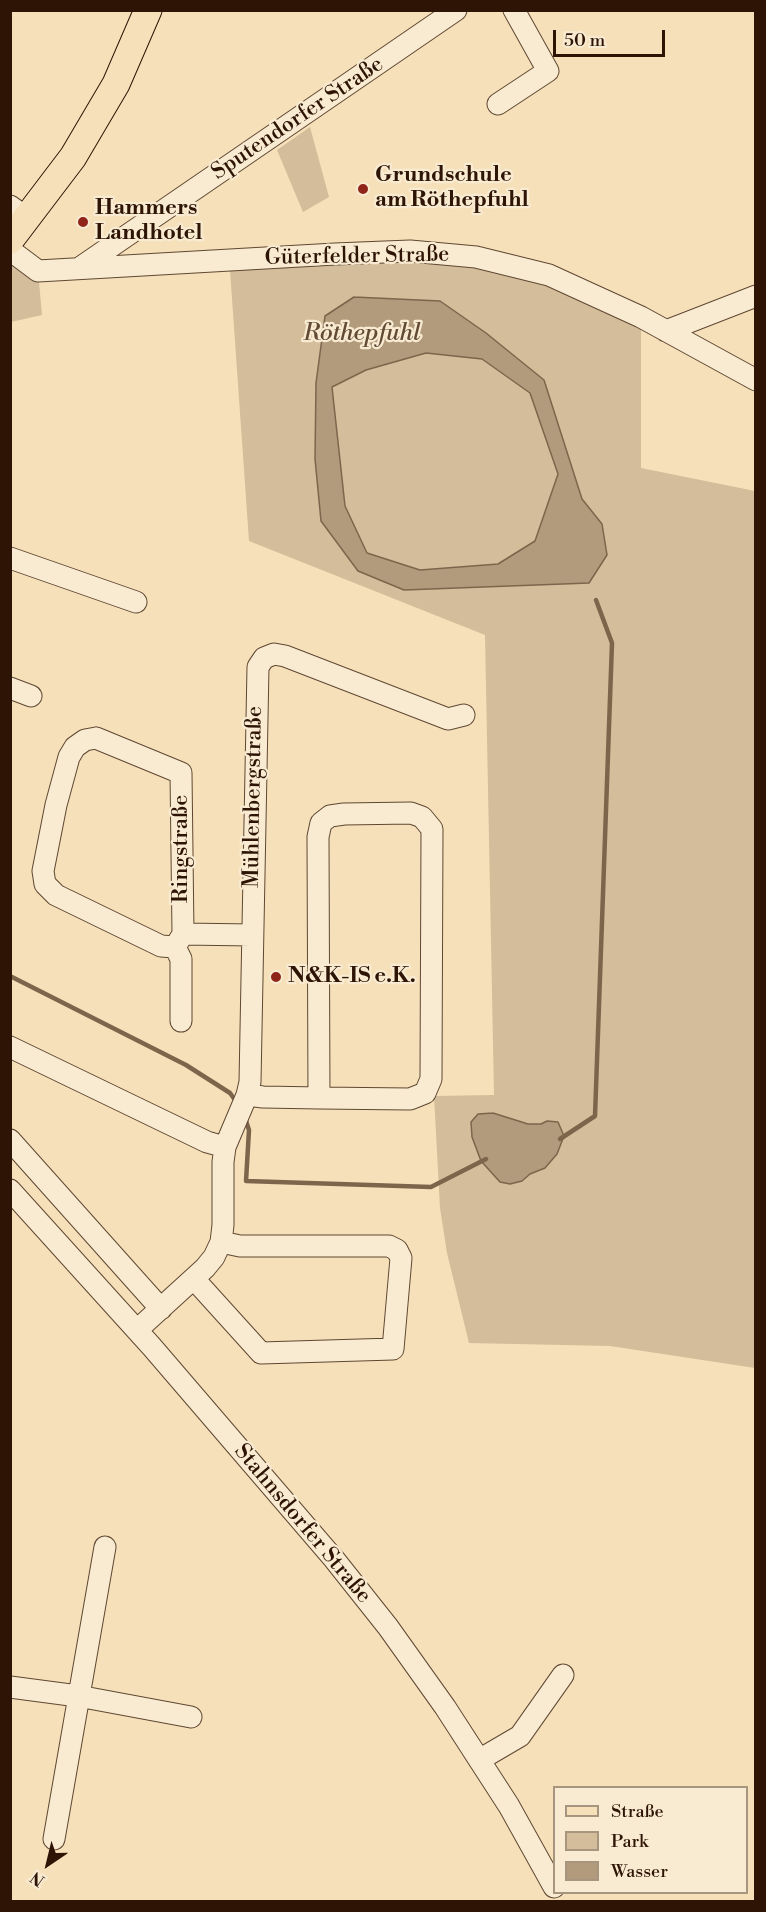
<!DOCTYPE html>
<meta charset="utf-8">
<style>
body{margin:0}
#map{position:relative;width:766px;height:1912px;overflow:hidden;background:#f5e0b9;font-family:"Libre Bodoni",serif}
canvas{display:block}
.frame{position:absolute;inset:0;border:12px solid #2e1405;pointer-events:none}
.legend{position:absolute;left:553px;top:1786px;width:195px;height:108px;box-sizing:border-box;background:#f8ebd2;border:2px solid #a79580;margin:0;padding:8px 10px;list-style:none;font-size:18px;color:#2e1405}
.legend li{display:flex;align-items:center;gap:12px;height:30px}
.legend b{width:30px;border:2px solid #a79580}
.north{position:absolute;left:18px;top:1834px;width:60px;height:60px;-webkit-text-stroke:4px #f8ebd2;paint-order:stroke;rotate:215deg;font-size:16px;font-weight:700;line-height:24px;text-align:center;color:#2e1405}
.north::after{content:'';display:block;margin:auto;width:21px;height:27px;background:#2e1405;clip-path:polygon(50% 0,100% 100%,50% 72%,0 100%)}
.scale{position:absolute;left:553px;top:30px;width:112px;height:27px;box-sizing:border-box;border:3px solid #2e1405;border-top:0;padding-left:8px;font-size:18px;line-height:21px;white-space:nowrap;color:#2e1405;-webkit-text-stroke:4px #f8ebd2;paint-order:stroke}
</style>
<div id="map">
<canvas width="766" height="1912"></canvas>
<div class="frame"></div>
<ul class="legend">
<li><b style="height:8px;background:#f5e0b9"></b>Straße</li>
<li><b style="height:16px;background:#d3bd9a"></b>Park</li>
<li><b style="height:16px;background:#b19b7c"></b>Wasser</li>
</ul>
<div class="north">N</div>
<div class="scale">50 m</div>
</div>
<script>
const c = document.querySelector('canvas').getContext('2d');
c.lineJoin = 'round';
function paint(path, color) {
  c.fillStyle = color;
  c.fill(path, 'evenodd');
}
function toPath(rows) {
  const path = new Path2D();
  for (const r of rows) {
    path.moveTo(r[0], r[1]);
    for (let i = 2; i < r.length; i += 2) path.lineTo(r[i], r[i + 1]);
  }
  return path;
}
function trace(path, color, width, dash) {
  c.strokeStyle = color;
  c.lineWidth = width;
  c.lineCap = dash ? 'butt' : 'round';
  c.setLineDash(dash || []);
  c.stroke(path);
}
function label(font, color, halo, rows, align = 'center') {
  c.font = font + ' "Libre Bodoni",serif';
  c.lineWidth = 4.5;
  c.setLineDash([]);
  c.textBaseline = 'middle';
  c.strokeStyle = halo;
  c.fillStyle = color;
  for (const [text, x, y, turn = 0] of rows) {
    c.save();
    c.translate(x, y);
    c.rotate((+turn || 0) * Math.PI / 180);
    c.textAlign = isNaN(turn) ? turn : align;
    if (halo) c.strokeText(text, 0, 0);
    c.fillText(text, 0, 0);
    c.restore();
  }
}
paint(toPath([
 [310,127,329,197,303,212,277,150],
 [10,250,38,271,42,315,11,322],
 [476,257,641,317,641,468,755,491,755,1368,610,1346,469,1343,447,1253,440,1208,434,1096,494,1095,485,635,249,541,230,270],
 [325,316,486,333,544,380,582,499,589,583,358,571,321,521,315,459,316,383],
 [426,353,482,359,530,393,558,475,535,541,498,564,420,570,367,553,345,506,332,387,366,370]
]), '#d3bd9a');
const water = toPath([
 [354,297,440,301,486,333,544,380,582,499,602,524,607,555,589,583,404,590,358,571,321,521,315,459,316,383,325,316,354,297],
 [426,353,482,359,530,393,558,474,535,541,498,564,420,570,367,553,345,506,332,387,366,370,426,353],
 [493,1113,528,1124,541,1124,547,1121,558,1122,564,1136,557,1154,545,1168,530,1174,522,1181,510,1184,500,1182,481,1161,472,1137,471,1122,478,1114,493,1113]
]);
paint(water, '#b19b7c');
trace(water, '#7d654c', 1.5);
trace(toPath([
 [10,976,186,1065,230,1093,235,1100],
 [246,1121,249,1130,246,1181,431,1187,486,1159],
 [560,1139,595,1116,612,643,596,600]
]), '#7d654c', 4.5);
const minor = toPath([
 [498,104,548,71,514,10],
 [10,206,27,218],
 [10,250,38,271,335,254,410,251,476,257,549,275,641,317,756,380],
 [81,267,456,10],
 [666,331,756,296],
 [10,558,136,602],
 [10,688,31,696],
 [96,738,181,773,183,934,175,947,161,946,56,895,45,884,43,871,56,805,69,757,75,747,85,740,96,738],
 [183,934,252,935],
 [175,947,181,959,181,1021],
 [10,1047,207,1142,225,1147],
 [247,1095,263,1097,319,1098,410,1099,425,1093,431,1079,432,829,422,817,411,813,344,814,330,816,321,823,318,837,319,1098],
 [10,1140,161,1309],
 [10,1190,152,1347,334,1559,388,1627,445,1707,509,1806,554,1887],
 [194,1279,261,1353,393,1349,401,1258,397,1250,389,1246,240,1246,221,1242],
 [137,1330,205,1268,214,1257,221,1242,223,1225,223,1162,225,1147,247,1095,250,1082,258,667,264,658,274,654,285,656,448,719,464,715],
 [10,1687,78,1696,191,1717],
 [479,1760,520,1736,563,1675],
 [54,1839,105,1547]
]);
const major = toPath([
 [10,240,73,157,116,84,148,10]
]);
trace(minor, '#604732', 23);
trace(major, '#2e1405', 29);
trace(minor, '#f8ebd2', 21);
trace(major, '#f5e0b9', 27);
for (const [x, y, r, color] of [
 [363,189,6,"#8f2418"],
 [83,222,6,"#8f2418"],
 [276,977,6,"#8f2418"]
]) {
  const dot = new Path2D();
  dot.arc(x, y, r, 0, 2 * Math.PI);
  c.fillStyle = color;
  c.fill(dot);
  trace(dot, '#f8ebd2', 2);
}
label('22px', '#2e1405', '#f8ebd2', [
 ["Sputendorfer Straße",298,119,-34],
 ["Güterfelder Straße",357,257,-1],
 ["Mühlenbergstraße",254,797,-89],
 ["Ringstraße",182,849,-90],
 ["Stahnsdorfer Straße",302,1524,50]
]);
label('bold 22px', '#2e1405', '#f8ebd2', [
 ["Grundschule",375,176],
 ["am Röthepfuhl",375,201],
 ["Hammers",95,209],
 ["Landhotel",95,234],
 ["N&K-IS e.K.",288,977]
], 'left');
label('italic 24px', '#624a35', '#f8ebd2', [
 ["Röthepfuhl",362,334]
]);
</script>
